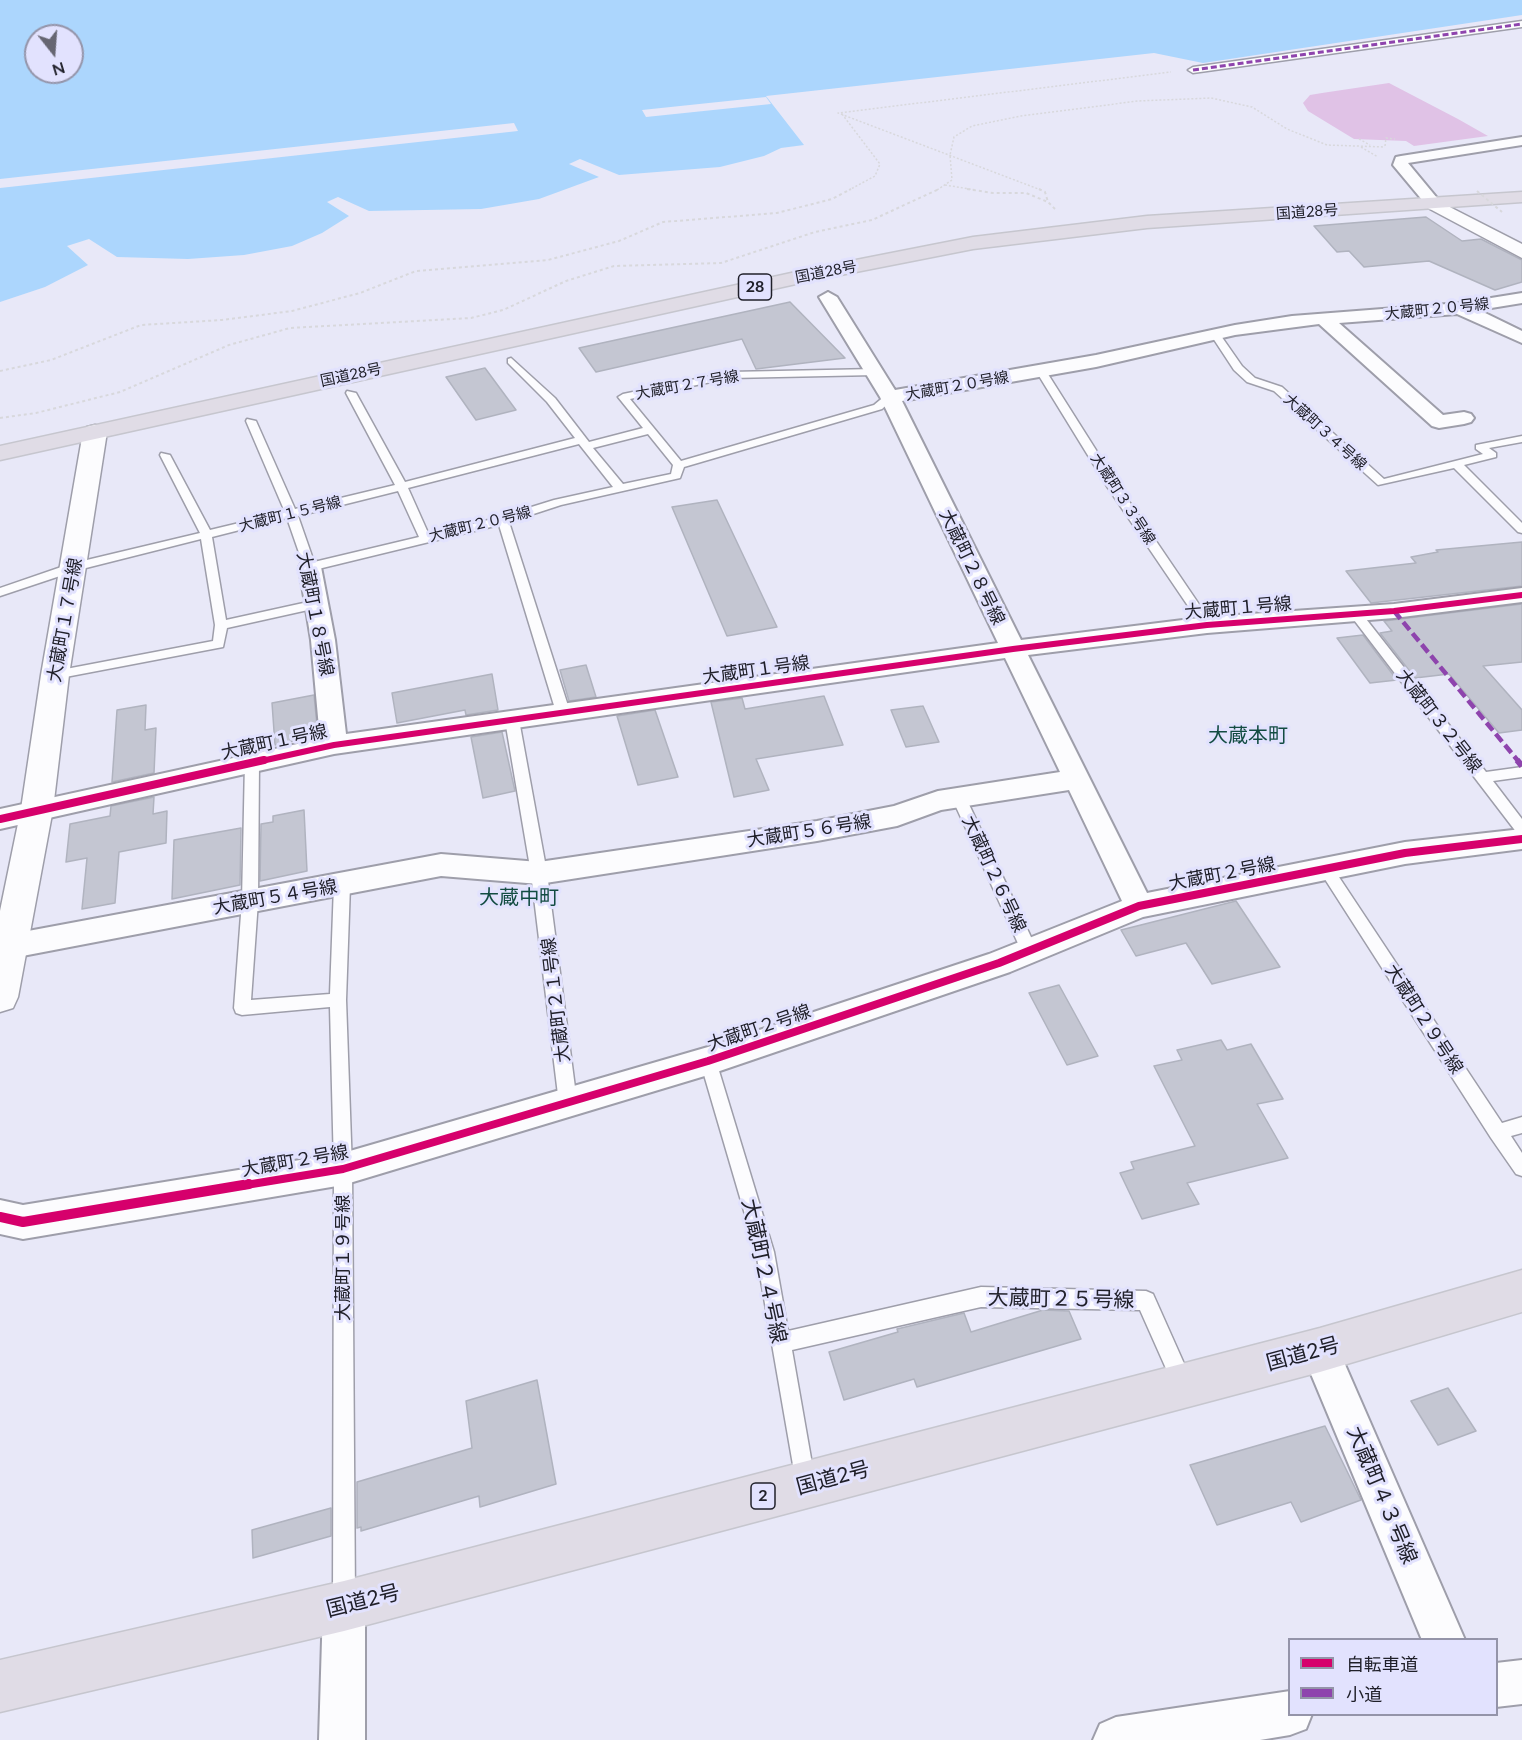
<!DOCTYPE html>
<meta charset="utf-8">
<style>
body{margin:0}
#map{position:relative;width:1522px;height:1740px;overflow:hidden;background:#e8e8f8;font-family:Lato,"Noto Sans JP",sans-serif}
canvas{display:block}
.legend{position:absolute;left:1288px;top:1638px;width:210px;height:78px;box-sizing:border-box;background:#e2e2fe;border:2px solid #9494a9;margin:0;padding:8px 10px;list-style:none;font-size:18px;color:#20202a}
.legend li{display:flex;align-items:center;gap:12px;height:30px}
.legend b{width:30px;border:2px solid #9494a9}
.north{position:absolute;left:24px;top:24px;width:60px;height:60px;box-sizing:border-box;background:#e2e2fe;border:2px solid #9494a9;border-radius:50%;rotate:163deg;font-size:16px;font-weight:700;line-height:24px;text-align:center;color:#20202a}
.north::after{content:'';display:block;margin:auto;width:21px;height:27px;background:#666672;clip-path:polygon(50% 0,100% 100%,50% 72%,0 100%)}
</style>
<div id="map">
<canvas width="1522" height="1740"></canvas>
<ul class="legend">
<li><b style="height:8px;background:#d6006c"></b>自転車道</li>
<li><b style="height:8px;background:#8e44ad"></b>小道</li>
</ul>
<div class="north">N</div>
</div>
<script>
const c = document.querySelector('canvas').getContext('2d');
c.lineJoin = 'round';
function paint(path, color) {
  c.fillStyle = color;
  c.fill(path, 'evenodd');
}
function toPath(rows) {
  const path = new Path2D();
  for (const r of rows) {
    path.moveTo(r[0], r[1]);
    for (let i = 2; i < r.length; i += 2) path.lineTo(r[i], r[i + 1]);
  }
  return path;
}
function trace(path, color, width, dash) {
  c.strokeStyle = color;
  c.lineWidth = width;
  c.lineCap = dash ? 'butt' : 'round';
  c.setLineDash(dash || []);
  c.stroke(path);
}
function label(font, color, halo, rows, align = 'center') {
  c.font = font + ' Lato,"Noto Sans JP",sans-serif';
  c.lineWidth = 6;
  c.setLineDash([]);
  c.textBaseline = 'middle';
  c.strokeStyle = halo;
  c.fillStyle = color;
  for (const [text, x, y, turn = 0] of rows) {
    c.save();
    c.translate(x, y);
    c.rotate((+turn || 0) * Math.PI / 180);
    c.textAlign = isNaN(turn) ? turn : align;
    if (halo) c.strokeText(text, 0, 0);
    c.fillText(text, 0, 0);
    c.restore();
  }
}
paint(toPath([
 [1389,83,1458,119,1488,136,1414,146,1406,141,1354,139,1308,111,1303,103,1310,95,1322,93]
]), '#e0c2e6');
paint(toPath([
 [0,0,1522,0,1522,15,1203,63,1154,53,766,96,804,145,781,148,764,156,720,167,619,175,580,159,569,164,599,177,539,199,481,209,369,211,338,197,327,202,349,216,322,233,292,246,244,255,188,259,117,257,89,239,67,246,88,265,45,287,0,302],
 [36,36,72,36,72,72,36,72]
]), '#acd6fd');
paint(toPath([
 [766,97,771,104,646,117,642,110],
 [514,123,518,131,0,188,0,179]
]), '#e8e8f8');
const building = toPath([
 [1426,217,1462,241,1481,239,1522,260,1522,282,1495,290,1429,261,1364,267,1349,251,1337,252,1314,226,1426,217],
 [790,302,845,358,756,369,742,339,596,372,579,348,790,302],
 [485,368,516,410,476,420,446,377,485,368],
 [717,500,777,627,727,636,672,507,717,500],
 [1522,542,1522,586,1371,603,1346,571,1416,563,1411,557,1438,552,1436,550,1522,542],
 [1522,604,1522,662,1483,666,1522,710,1522,730,1499,733,1449,674,1415,678,1380,633,1392,631,1384,621,1522,604],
 [1363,635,1397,680,1370,683,1337,638,1363,635],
 [586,665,596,697,569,701,560,670,586,665],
 [492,674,498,710,466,715,465,710,397,723,392,693,492,674],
 [314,695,318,736,275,745,272,703,314,695],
 [824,696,843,745,756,759,769,790,734,797,711,702,742,698,745,709,824,696],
 [146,705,145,730,156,728,154,773,112,782,117,710,146,705],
 [923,706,939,742,906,747,891,710,923,706],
 [655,710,678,777,638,785,617,716,655,710],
 [502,732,515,791,483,798,471,737,502,732],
 [154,797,153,814,167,811,166,843,119,852,115,903,82,909,87,858,66,862,70,824,110,816,111,806,154,797],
 [304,810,307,871,260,881,261,824,273,822,273,816,304,810],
 [241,828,240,885,172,899,174,840,241,828],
 [1236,901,1280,967,1212,984,1186,943,1136,956,1121,930,1236,901],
 [1059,985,1098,1056,1067,1065,1029,993,1059,985],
 [1221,1040,1227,1050,1251,1044,1283,1099,1257,1104,1288,1158,1187,1183,1199,1204,1142,1219,1120,1173,1134,1169,1131,1162,1195,1146,1154,1066,1182,1060,1177,1050,1221,1040],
 [1043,1310,1069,1311,1081,1339,917,1387,914,1379,844,1400,829,1352,898,1332,897,1329,964,1313,971,1332,1043,1310],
 [537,1380,556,1484,480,1507,479,1496,361,1531,361,1527,357,1528,357,1482,472,1448,466,1401,537,1380],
 [1448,1388,1476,1431,1438,1445,1411,1401,1448,1388],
 [1325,1426,1361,1500,1301,1522,1291,1502,1217,1525,1190,1465,1325,1426],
 [331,1508,331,1536,253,1558,252,1530,331,1508]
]);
paint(building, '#c4c6d2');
trace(building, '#b0b3bf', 1.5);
const service = toPath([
 [1213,333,1219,333,1242,366,1255,378,1282,387,1384,479,1483,454,1476,449,1476,445,1522,436,1522,442,1489,448,1496,453,1496,457,1464,465,1522,523,1522,533,1518,532,1454,468,1378,485,1274,391,1247,382,1234,370,1211,335,1213,333],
 [511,358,555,398,589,442,643,428,618,397,623,394,730,372,875,369,880,372,875,375,730,378,630,399,681,461,874,405,886,395,895,397,882,409,684,467,680,478,561,505,509,522,570,712,563,717,556,712,499,525,310,571,304,567,287,518,212,537,226,620,317,600,323,604,317,608,227,628,223,647,55,679,48,675,50,672,213,641,215,625,201,539,78,570,0,596,0,588,70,564,200,533,160,455,161,453,170,455,210,530,285,512,246,421,247,419,256,421,295,509,395,485,346,393,347,391,356,393,405,482,575,438,547,402,508,363,508,359,511,358],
 [648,434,673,465,671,474,623,484,593,448,648,434],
 [579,444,613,487,554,500,496,518,429,535,408,488,579,444],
 [398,491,419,537,314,562,298,516,398,491],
 [1041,368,1046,371,1120,488,1211,622,1211,628,1203,628,1108,488,1036,371,1041,368],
 [1355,609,1359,610,1486,772,1522,767,1522,777,1493,781,1522,819,1522,834,1517,833,1351,616,1349,613,1355,609],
 [512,715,519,720,547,873,577,1103,574,1108,568,1111,562,1108,559,1103,531,873,505,720,512,715],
 [252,757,259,762,258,901,251,1000,330,994,334,885,337,881,342,879,347,881,350,885,346,1000,352,1169,355,1600,352,1608,344,1611,336,1608,333,1600,334,1169,330,1007,242,1015,236,1013,234,1008,242,901,245,762,252,757],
 [959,793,966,798,1037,950,1035,955,1029,956,1023,955,1021,950,952,798,959,793],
 [1326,863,1331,865,1502,1123,1522,1117,1522,1133,1511,1136,1522,1153,1522,1176,1516,1174,1491,1138,1321,873,1319,869,1321,865,1326,863],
 [708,1054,714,1056,716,1061,774,1252,788,1331,981,1287,1146,1291,1153,1294,1190,1377,1193,1384,1190,1391,1183,1394,1176,1391,1140,1310,981,1307,792,1350,815,1481,811,1488,804,1492,797,1488,756,1252,700,1061,702,1056,708,1054]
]);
const pedestrian = toPath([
 [1522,21,1522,27,1193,73,1188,70,1193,67,1522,21]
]);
const minor = toPath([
 [1522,137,1522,145,1408,163,1442,204,1434,209,1428,207,1393,165,1396,157,1401,156,1522,137],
 [828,292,837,297,895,390,1096,355,1235,325,1292,316,1460,303,1522,293,1522,303,1479,310,1522,331,1522,343,1457,314,1339,323,1443,415,1464,412,1471,414,1474,418,1471,422,1464,424,1439,428,1432,426,1319,324,1235,335,1096,367,902,401,1021,640,1207,617,1394,604,1522,588,1522,602,1394,618,1207,633,1028,655,1147,893,1405,842,1522,829,1522,849,1405,864,1143,917,1010,972,708,1075,343,1185,23,1239,0,1234,0,1200,23,1205,343,1153,708,1047,989,954,1122,901,1069,790,941,810,897,826,817,841,539,884,441,876,12,958,0,952,1,937,12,934,441,854,539,862,817,821,894,806,938,791,1060,772,1005,658,334,754,0,829,0,809,320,739,311,640,299,567,302,562,310,560,318,562,321,567,335,640,346,734,998,643,880,397,819,297,828,292],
 [1320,1331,1333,1337,1465,1640,1422,1640,1301,1350,1307,1337,1320,1331],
 [344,1585,359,1591,365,1606,365,1740,319,1740,323,1606,329,1591,344,1585],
 [1522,1660,1522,1704,1496,1707,1496,1663,1522,1660],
 [1290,1691,1290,1714,1312,1714,1306,1729,1290,1735,1260,1740,1093,1740,1100,1724,1116,1717,1290,1691]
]);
const tertiary = toPath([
 [1434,199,1522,244,1522,258,1428,208,1425,204,1428,200,1434,199],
 [95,425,103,427,107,432,69,675,53,809,18,997,13,1008,0,1012,0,911,21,809,41,675,83,432,87,427,95,425]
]);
const trunk = toPath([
 [1522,192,1522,202,1147,228,973,249,805,282,0,460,0,446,805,270,973,237,1147,216,1522,192],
 [1522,1270,1522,1312,1320,1372,344,1631,0,1712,0,1660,344,1581,1320,1328,1522,1270]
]);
trace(service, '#9e9eaa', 3);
trace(pedestrian, '#9e9eaa', 3);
trace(minor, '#9e9eaa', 4);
trace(tertiary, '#9e9eaa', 3);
trace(trunk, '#c6c6ce', 3);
trace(toPath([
 [842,114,880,164,875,176,849,190],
 [1359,139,1370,145],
 [1385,146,1386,138,1395,139],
 [1361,147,1378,157],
 [945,185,976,190],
 [937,190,952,180,950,155,954,137,972,126,1021,116,1138,101,1211,98,1252,107,1287,129,1327,145,1385,147],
 [1041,190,838,113,1171,72]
]), '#d8d8dc', 1.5, [2, 2]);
trace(toPath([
 [967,189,993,193,1026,193,1048,202,1055,209],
 [1039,189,1045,192,1048,202],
 [0,371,51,360,141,325,222,320,292,311,360,293,416,271,548,260,619,241,663,222,777,213,832,199,851,189],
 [0,418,36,413,120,392,229,345,290,328,471,318,503,310,566,281,614,266,721,263,815,232,872,220,939,189]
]), '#d8d8dc', 2, [3, 3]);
paint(service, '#fcfcfe');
paint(pedestrian, '#fcfcfe');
paint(minor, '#fcfcfe');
paint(tertiary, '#fcfcfe');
paint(trunk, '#e0dce6');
trace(toPath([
 [1477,191,1502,212]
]), '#d8d8dc', 2, [3, 3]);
trace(toPath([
 [1193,70,1522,24]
]), '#8e44ad', 3, [6, 3]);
trace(toPath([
 [1394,611,1519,762]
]), '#8e44ad', 4.5, [10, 4.5]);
trace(toPath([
 [1517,760,1522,766]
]), '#8e44ad', 6, [13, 6]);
trace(toPath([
 [257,762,334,745,1013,649,1207,625,1394,611,1522,595]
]), '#d6006c', 6);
trace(toPath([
 [0,819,264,760],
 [240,1186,343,1169,708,1061,999,963,1139,906,1405,853,1522,839]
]), '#d6006c', 8);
trace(toPath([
 [0,1217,23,1222,249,1184]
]), '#d6006c', 10);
label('15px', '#20202a', '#e2e2fe', [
 ["国道28号",1307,212,-4],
 ["国道28号",826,272,-11],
 ["大蔵町２０号線",1437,309,-6],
 ["国道28号",351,375,-12],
 ["大蔵町２７号線",687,385,-10],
 ["大蔵町２０号線",957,386,-10],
 ["大蔵町３４号線",1325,432,42],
 ["大蔵町３３号線",1123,499,57],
 ["大蔵町１５号線",290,514,-14],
 ["大蔵町２０号線",480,524,-14]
]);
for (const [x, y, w] of [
 [755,287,33],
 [763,1496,24]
]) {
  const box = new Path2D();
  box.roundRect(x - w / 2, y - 13, w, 26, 4.5);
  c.fillStyle = '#e2e2fe';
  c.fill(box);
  trace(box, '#20202a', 1.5);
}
label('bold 16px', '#20202a', null, [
 ["28",755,287],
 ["2",763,1496]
]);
label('18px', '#20202a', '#e2e2fe', [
 ["大蔵町２８号線",972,567,64],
 ["大蔵町１号線",1238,608,-5],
 ["大蔵町１８号線",315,614,79],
 ["大蔵町１７号線",65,620,-80],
 ["大蔵町１号線",756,670,-8],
 ["大蔵町３２号線",1439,721,52],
 ["大蔵町１号線",274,742,-12],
 ["大蔵町５６号線",809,831,-9],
 ["大蔵町２６号線",994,874,65],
 ["大蔵町２号線",1222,874,-11],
 ["大蔵町５４号線",275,897,-10],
 ["大蔵町２１号線",556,1000,-97],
 ["大蔵町２９号線",1424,1019,57],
 ["大蔵町２号線",759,1028,-19],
 ["大蔵町２号線",295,1161,-10],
 ["大蔵町１９号線",343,1258,-90]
]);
label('20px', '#134c42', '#e2e2fe', [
 ["大蔵本町",1248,736],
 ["大蔵中町",519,898]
]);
label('21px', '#20202a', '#e2e2fe', [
 ["大蔵町２４号線",764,1271,78],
 ["大蔵町２５号線",1061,1299,1],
 ["国道2号",1303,1354,-15],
 ["国道2号",833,1478,-15],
 ["大蔵町４３号線",1382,1495,67],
 ["国道2号",363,1601,-14]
]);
</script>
